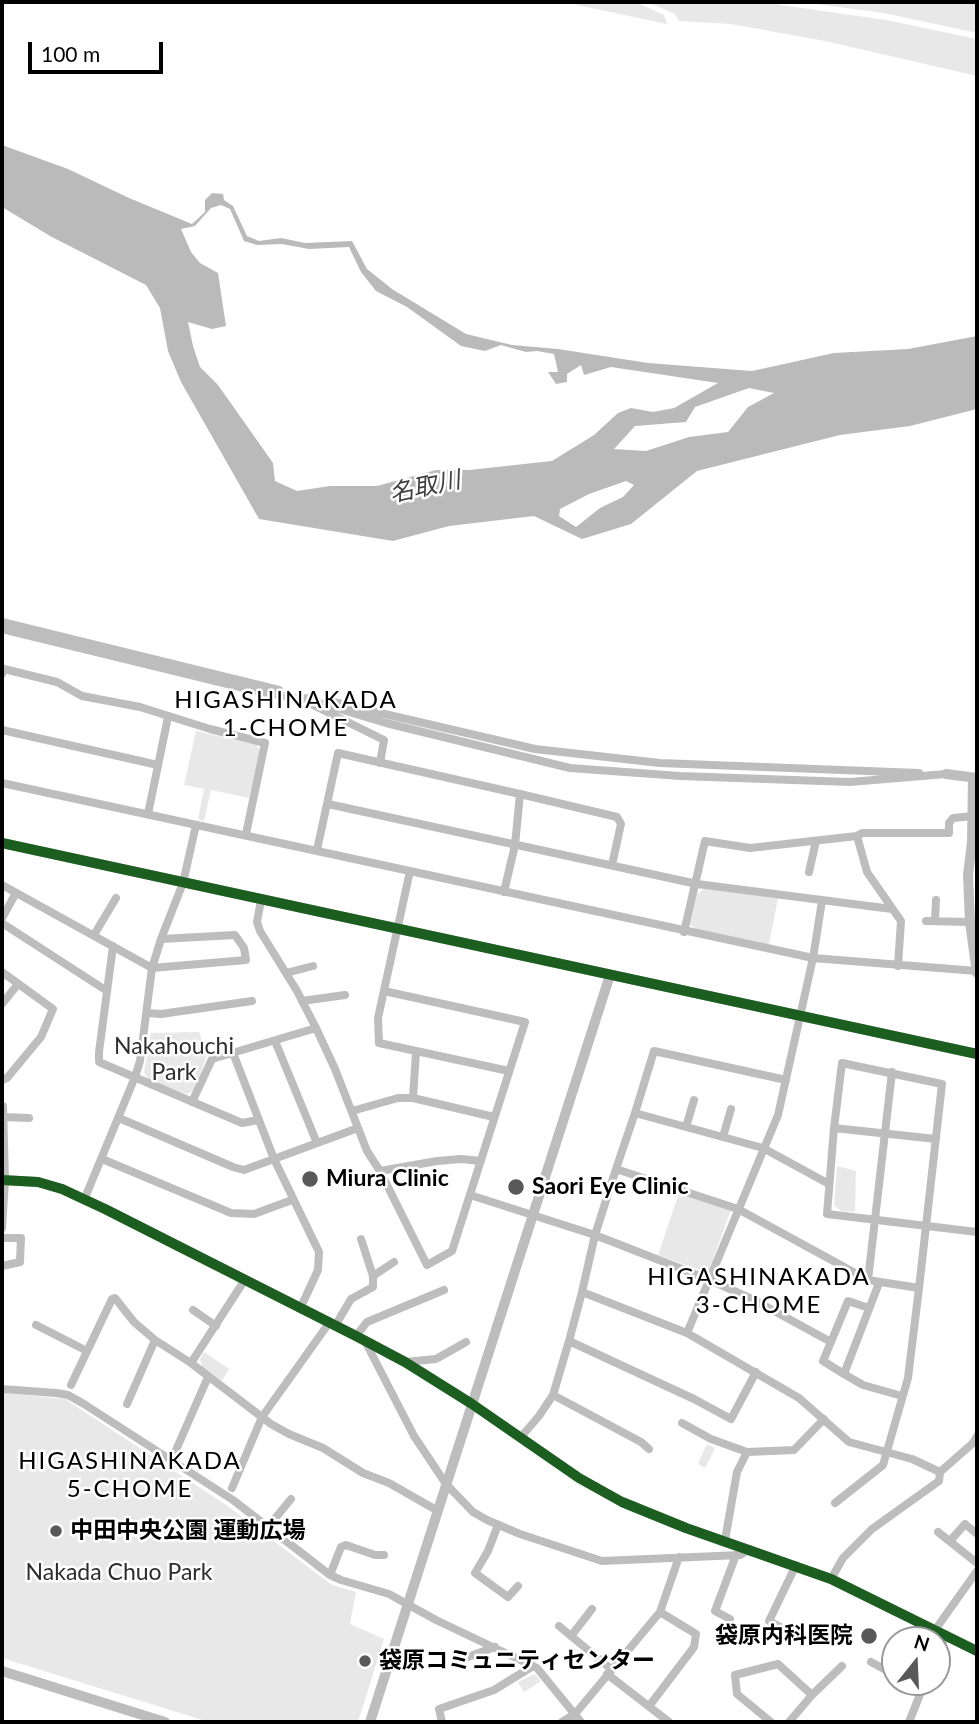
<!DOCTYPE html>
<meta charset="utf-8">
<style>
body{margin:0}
#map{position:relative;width:979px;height:1724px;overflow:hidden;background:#fff;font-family:Lato,sans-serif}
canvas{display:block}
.frame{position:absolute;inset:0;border:4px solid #000;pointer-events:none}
.north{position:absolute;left:881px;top:1626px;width:70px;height:70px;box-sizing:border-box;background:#fff;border:2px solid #999;border-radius:50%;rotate:18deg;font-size:19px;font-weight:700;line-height:28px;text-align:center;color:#000}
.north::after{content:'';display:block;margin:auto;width:24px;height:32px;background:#595959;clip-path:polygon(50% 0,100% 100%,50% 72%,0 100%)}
.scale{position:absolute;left:28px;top:42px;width:135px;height:32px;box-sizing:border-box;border:4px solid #000;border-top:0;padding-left:9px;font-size:21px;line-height:24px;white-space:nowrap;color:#000;-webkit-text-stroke:5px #fff;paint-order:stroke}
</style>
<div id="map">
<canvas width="979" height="1724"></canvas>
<div class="frame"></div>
<div class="north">N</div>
<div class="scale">100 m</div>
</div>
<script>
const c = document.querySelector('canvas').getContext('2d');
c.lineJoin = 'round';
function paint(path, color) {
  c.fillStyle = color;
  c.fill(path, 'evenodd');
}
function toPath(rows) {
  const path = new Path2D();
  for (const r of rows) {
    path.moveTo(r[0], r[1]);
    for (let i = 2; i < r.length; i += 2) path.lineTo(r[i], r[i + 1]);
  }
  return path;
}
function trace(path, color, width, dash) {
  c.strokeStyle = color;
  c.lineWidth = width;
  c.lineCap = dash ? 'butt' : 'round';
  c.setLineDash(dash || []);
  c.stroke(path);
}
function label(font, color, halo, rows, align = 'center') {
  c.font = font + ' Lato,"Noto Sans JP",sans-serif';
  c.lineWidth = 5;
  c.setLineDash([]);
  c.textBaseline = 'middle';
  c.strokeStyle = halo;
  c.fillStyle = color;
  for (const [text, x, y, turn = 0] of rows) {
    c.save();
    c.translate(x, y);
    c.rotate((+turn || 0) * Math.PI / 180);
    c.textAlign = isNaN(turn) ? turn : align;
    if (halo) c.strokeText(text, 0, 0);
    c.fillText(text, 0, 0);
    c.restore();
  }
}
paint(toPath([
 [563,2,635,2,664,15,667,24],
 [648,2,760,2,886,20,977,39,977,76,825,41,731,24,679,21,675,14],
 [801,2,977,2,977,33,884,13],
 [196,731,256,745,260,750,249,798,211,790,204,821,198,819,204,789,184,785],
 [704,889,778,898,769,945,697,929,690,925,697,894],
 [199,1032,207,1055,194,1091,187,1094,149,1081,144,1072,151,1033],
 [837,1166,856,1171,855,1212,841,1211,834,1205],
 [679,1193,731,1210,708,1273,658,1255],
 [204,1352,229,1369,222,1381,202,1367,200,1359],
 [2,1393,65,1399,226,1505,332,1585,356,1592,350,1624,384,1639,358,1722,209,1722,2,1658],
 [707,1444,715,1448,705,1468,698,1464],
 [535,1674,541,1681,524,1692,518,1682]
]), '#e8e8e8');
paint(toPath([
 [2,145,68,169,129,198,192,224,205,212,205,200,212,193,223,194,224,200,233,206,247,236,259,241,281,238,305,243,352,241,367,269,392,289,466,334,512,345,558,349,648,363,752,371,834,353,908,349,977,336,977,409,910,426,840,435,697,471,631,524,582,539,534,516,449,526,393,541,259,519,181,382,168,351,160,308,146,285,50,236,2,207],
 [221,205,230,209,244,241,257,245,282,244,309,249,349,247,361,272,376,291,407,307,461,346,485,351,501,345,526,352,537,351,554,354,558,372,548,372,556,384,567,382,567,374,581,365,584,375,611,367,718,383,674,408,653,412,631,408,618,413,594,435,552,461,469,470,436,470,377,486,330,486,297,491,275,481,273,463,218,385,200,367,193,346,188,322,212,329,226,326,218,273,200,263,191,252,181,229,195,226,211,208],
 [749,388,774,393,748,407,728,432,689,437,646,451,614,449,635,426,686,422,695,407],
 [626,481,634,485,623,497,600,508,576,527,559,516,560,509,589,494]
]), '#bababa');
trace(toPath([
 [2,622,279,690],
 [2,629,248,689,298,699,310,698,319,703,386,723,570,768,680,776,850,782,946,774],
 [2,674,4,669,57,682,82,696,140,707,210,729,265,743,246,834],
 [329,701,535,749,660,763,919,773],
 [313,705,384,740,380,763],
 [2,730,158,765],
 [2,783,813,958,977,971],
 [520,794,617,817,621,824,612,865],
 [328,804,697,884,892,909],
 [148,814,168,717],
 [857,836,867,872,901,921,898,966],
 [317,850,338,753,520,794,515,845,504,892],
 [410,871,378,1018,379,1043,509,1071],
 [809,872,816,841],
 [2,885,152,968,246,960,244,948,235,935,161,939],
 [261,900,257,922,260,931,297,991,316,1028,335,1069,367,1151,380,1171,427,1265,452,1251,525,1022,384,991],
 [2,918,16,893],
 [926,921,970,922],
 [935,921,936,900],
 [2,923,107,991],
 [684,932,705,841,750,848,857,836,862,833,949,833,949,823,953,818,973,816],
 [94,935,116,898],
 [113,946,99,1052,99,1062,242,1123,258,1120],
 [2,972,53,1009,41,1037,7,1078,2,1080],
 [286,973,313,966],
 [302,1001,345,995],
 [2,1004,18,984],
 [147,1013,161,1014,252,1001],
 [275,1041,317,1143],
 [233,1053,274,1159,319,1252,318,1270,300,1309],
 [413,1098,416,1052],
 [192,1102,212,1059,316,1028],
 [352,1111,398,1098,413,1098,494,1117],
 [635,1113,654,1051,786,1080],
 [4,1117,29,1118],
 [119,1118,233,1167,244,1170,358,1128],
 [686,1127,694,1100],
 [723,1137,731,1109],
 [936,1139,834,1128,827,1214,977,1232],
 [102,1159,231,1213,254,1214,292,1200],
 [616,1169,635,1113,763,1148,829,1184],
 [380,1171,437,1161,461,1159,481,1161],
 [470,1195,595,1235,710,1280,754,1300,831,1342,823,1361,844,1374,863,1385,902,1396],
 [84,1200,135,1077,140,1061,152,968,161,939,183,883,196,825],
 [2,1228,5,1180,3,1106],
 [2,1238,21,1238,20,1262,2,1266],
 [373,1276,394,1262],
 [868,1280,892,1072],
 [582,1292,595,1235,616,1169,738,1209,868,1280,919,1288,942,1084,842,1063,834,1128],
 [193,1310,216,1326],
 [36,1325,87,1351],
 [335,1326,351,1299,373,1287,373,1276,361,1239],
 [687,1333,778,1115,813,958,822,901],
 [356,1336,367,1322,444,1290],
 [365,1341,414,1436,446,1484,473,1512,487,1520,520,1534,602,1561,740,1555,750,1549],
 [569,1341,582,1292,687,1333,799,1398,849,1442,912,1459,940,1472,973,1443,977,1436],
 [831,1342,848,1301,869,1308],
 [405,1362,436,1359,466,1342],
 [191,1363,244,1281],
 [844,1374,879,1283],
 [71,1385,112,1299,115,1298,134,1322,155,1340,191,1363,271,1424,289,1434,323,1448,363,1473,389,1483,438,1511],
 [2,1389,56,1393,68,1395,84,1404,233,1500,330,1575,341,1580,389,1594,436,1620,537,1668,581,1722],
 [553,1395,569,1341,694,1399,731,1419,756,1372],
 [127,1404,155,1340],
 [682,1423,711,1439,747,1452,794,1450,824,1419],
 [521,1437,539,1416,553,1395,641,1442,649,1449],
 [176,1450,208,1377],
 [232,1488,262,1417,329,1323],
 [835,1503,883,1465,908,1378,919,1288],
 [498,1525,488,1551,475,1573,508,1597,518,1586],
 [268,1527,291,1499],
 [938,1532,977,1563],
 [725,1540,737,1472,747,1452],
 [950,1541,965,1524,977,1534],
 [330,1575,341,1547,346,1545,375,1555,384,1555],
 [831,1579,843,1558,872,1529,939,1481,940,1472],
 [730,1619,715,1611,736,1555],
 [559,1626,611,1669],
 [784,1629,769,1621,796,1565],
 [935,1630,977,1571],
 [571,1636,592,1609],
 [937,1656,946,1635],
 [457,1661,495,1647],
 [871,1662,895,1675],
 [607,1674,669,1722],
 [908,1682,922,1689],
 [812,1695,842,1666],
 [650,1705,694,1647,696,1634,660,1612],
 [442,1722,439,1709,494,1690,533,1666],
 [562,1722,575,1714,660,1612,679,1557],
 [771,1722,737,1694,735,1675,778,1664,812,1695,789,1722],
 [909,1722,925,1682]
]), '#bdbdbd', 8);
trace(toPath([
 [946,774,977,778],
 [973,778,972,842,968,875,970,922,977,973],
 [2,843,977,1054],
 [2,1180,38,1182,62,1189,105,1209,356,1336,405,1362,472,1404,579,1478,622,1502,686,1528,831,1579,977,1651],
 [2,1671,165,1722],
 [370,1722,610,975]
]), '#bdbdbd', 10);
trace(toPath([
 [2,843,977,1054],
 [2,1180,38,1182,62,1189,105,1209,356,1336,405,1362,472,1404,579,1478,622,1502,686,1528,831,1579,977,1651]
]), '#1b5e20', 10);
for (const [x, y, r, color] of [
 [310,1179,9,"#595959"],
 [516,1187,9,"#595959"],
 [56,1531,7,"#595959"],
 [869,1636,9,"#595959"],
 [365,1661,7,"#595959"]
]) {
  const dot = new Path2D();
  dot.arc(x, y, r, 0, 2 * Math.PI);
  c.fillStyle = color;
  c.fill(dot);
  trace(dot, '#fff', 2.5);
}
label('23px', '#2d2d2d', '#fff', [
 ["Nakahouchi",174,1047],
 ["Park",174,1073],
 ["Nakada Chuo Park",119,1573]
]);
label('bold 23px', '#000', '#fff', [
 ["Miura Clinic",326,1179],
 ["Saori Eye Clinic",532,1187],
 ["中田中央公園 運動広場",70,1531],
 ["袋原内科医院",853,1636,"right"],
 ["袋原コミュニティセンター",379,1661]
], 'left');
label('italic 24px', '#3e3e3e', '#fff', [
 ["名取川",425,487,-12]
]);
c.letterSpacing = '2px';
label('24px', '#000', '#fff', [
 ["HIGASHINAKADA",286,700],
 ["1-CHOME",286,728],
 ["HIGASHINAKADA",759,1277],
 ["3-CHOME",759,1305],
 ["HIGASHINAKADA",130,1461],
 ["5-CHOME",130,1489]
]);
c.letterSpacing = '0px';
</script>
